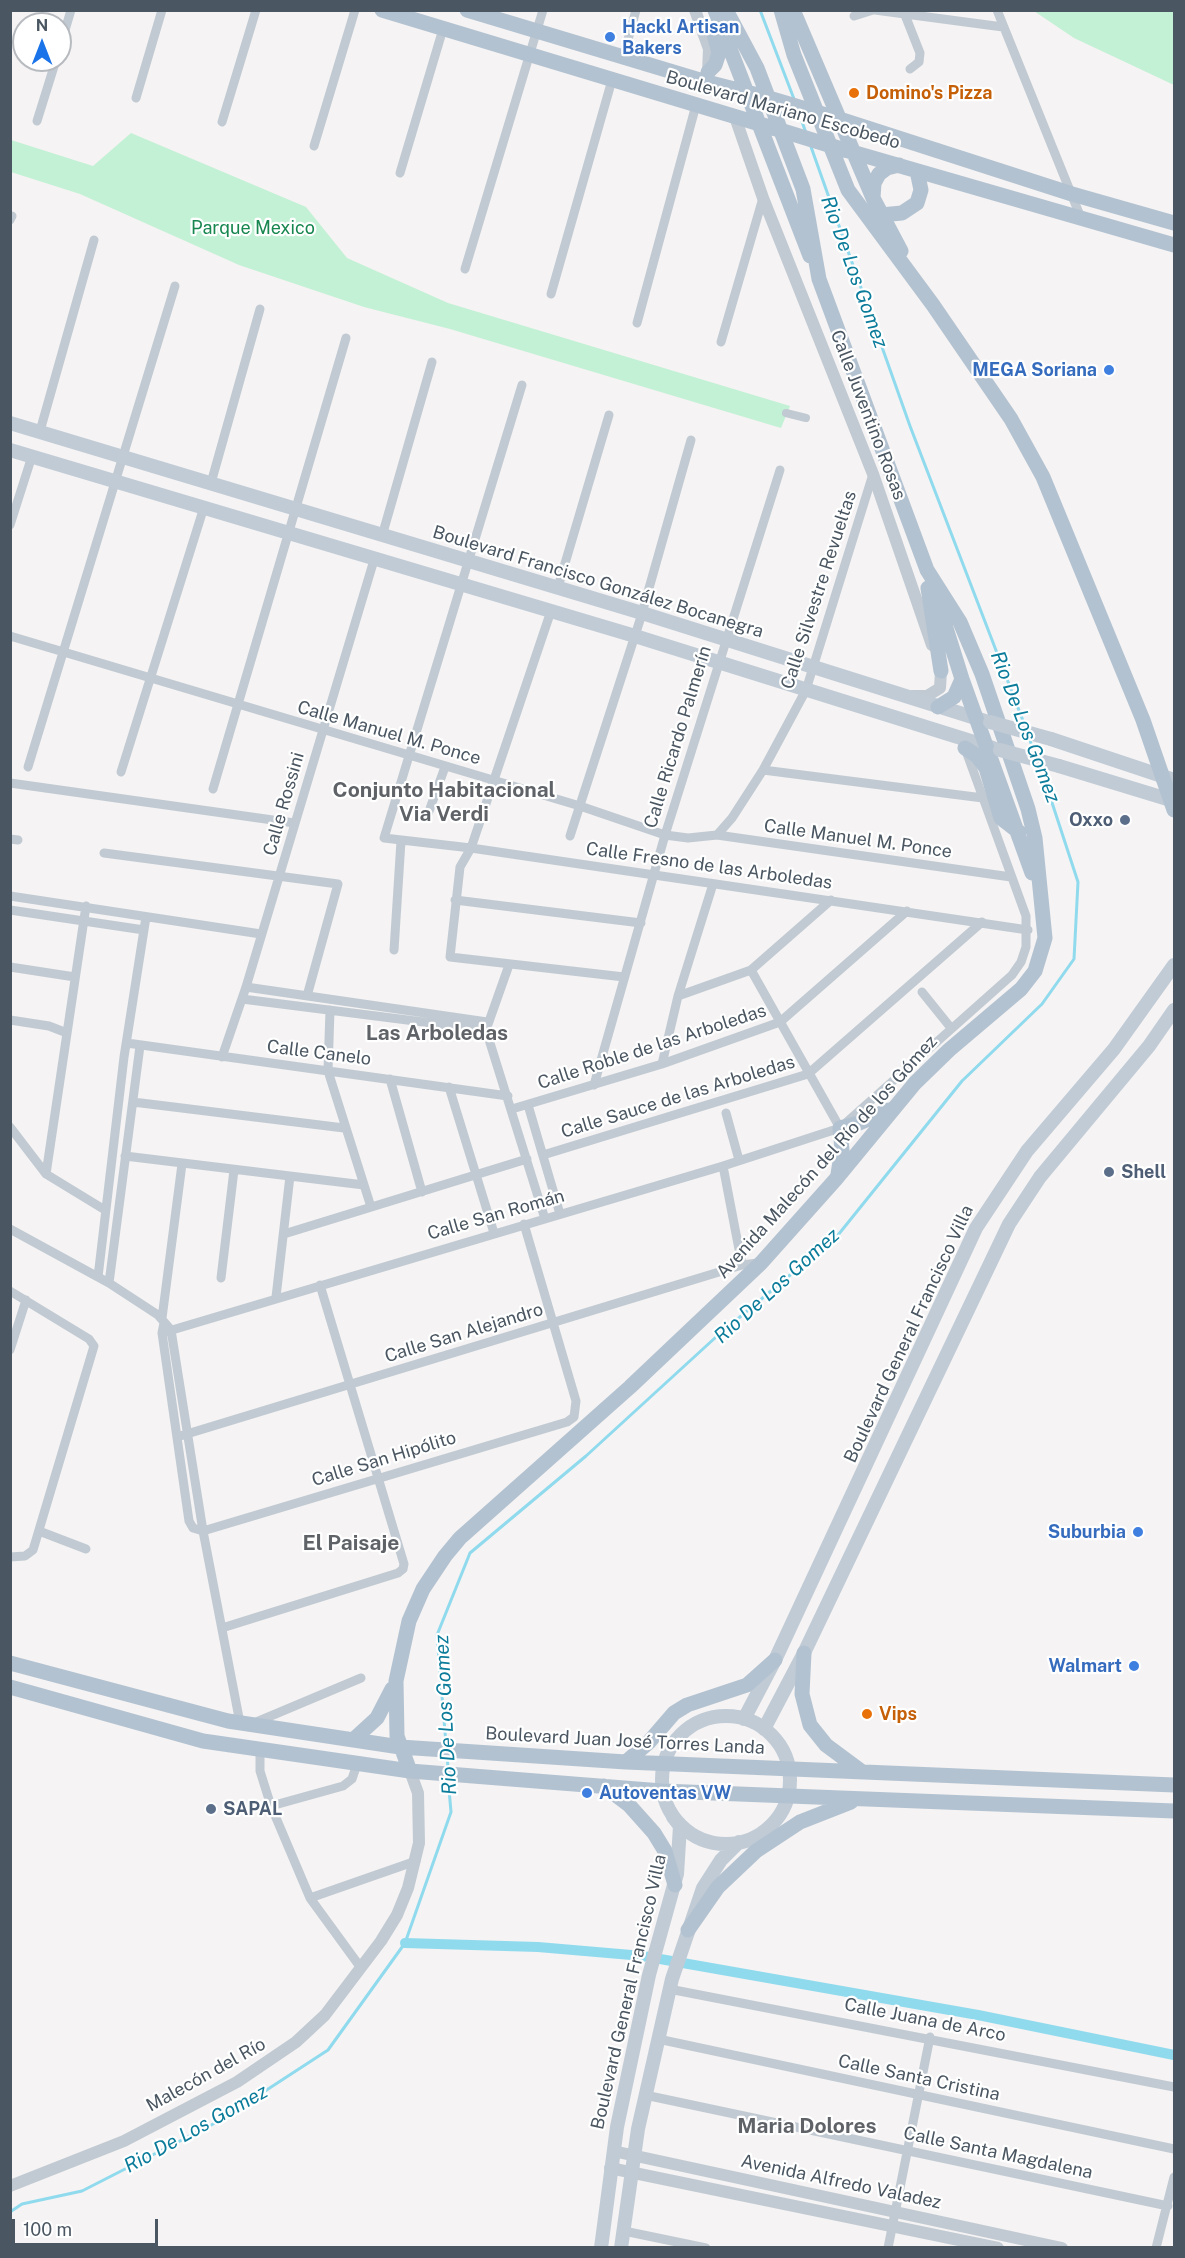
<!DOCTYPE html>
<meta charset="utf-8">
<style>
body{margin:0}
#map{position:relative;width:1185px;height:2258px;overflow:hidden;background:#f5f3f3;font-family:"Public Sans",sans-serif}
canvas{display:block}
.frame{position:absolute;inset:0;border:12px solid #4a5661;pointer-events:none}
.north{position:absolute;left:12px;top:12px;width:60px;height:60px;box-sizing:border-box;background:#fff;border:2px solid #b7bbc0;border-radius:50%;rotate:0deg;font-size:16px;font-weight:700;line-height:24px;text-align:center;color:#4a5661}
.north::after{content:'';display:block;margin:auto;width:21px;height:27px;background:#1a73e8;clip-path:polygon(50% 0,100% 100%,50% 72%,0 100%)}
.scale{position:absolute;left:12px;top:2219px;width:146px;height:27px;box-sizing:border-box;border:3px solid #4a5661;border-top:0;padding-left:8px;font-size:18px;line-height:21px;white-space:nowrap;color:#4a5661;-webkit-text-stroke:4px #fff;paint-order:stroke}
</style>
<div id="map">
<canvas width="1185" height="2258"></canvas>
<div class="frame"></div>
<div class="north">N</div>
<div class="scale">100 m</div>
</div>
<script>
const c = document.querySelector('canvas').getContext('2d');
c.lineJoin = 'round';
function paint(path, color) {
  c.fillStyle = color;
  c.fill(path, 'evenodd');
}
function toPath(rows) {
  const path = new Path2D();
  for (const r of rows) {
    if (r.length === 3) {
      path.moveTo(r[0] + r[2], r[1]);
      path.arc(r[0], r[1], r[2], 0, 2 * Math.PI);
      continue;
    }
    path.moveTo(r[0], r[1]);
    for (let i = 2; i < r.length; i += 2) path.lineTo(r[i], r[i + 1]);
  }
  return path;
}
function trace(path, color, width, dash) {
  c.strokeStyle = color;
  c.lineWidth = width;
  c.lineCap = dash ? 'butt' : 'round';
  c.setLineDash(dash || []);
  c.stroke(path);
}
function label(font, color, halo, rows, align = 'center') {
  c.font = font + ' "Public Sans",sans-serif';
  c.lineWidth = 4.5;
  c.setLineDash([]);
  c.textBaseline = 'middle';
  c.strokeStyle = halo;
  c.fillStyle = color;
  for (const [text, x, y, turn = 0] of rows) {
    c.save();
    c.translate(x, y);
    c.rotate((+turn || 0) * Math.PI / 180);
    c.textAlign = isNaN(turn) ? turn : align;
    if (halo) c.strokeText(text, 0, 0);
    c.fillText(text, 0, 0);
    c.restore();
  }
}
paint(toPath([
 [1034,11,1174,11,1174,85,1074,38],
 [131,133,306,207,347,258,448,303,790,406,781,428,450,329,364,307,239,265,80,194,11,172,11,140,93,166]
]), '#c3f1d5');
trace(toPath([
 [760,10,794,99],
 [799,113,806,133],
 [810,144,910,426,1025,726],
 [1029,738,1035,754],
 [446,1744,437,1635,470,1553,586,1456,716,1337,838,1235,962,1081,1042,1004,1074,959,1078,882,1040,766],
 [447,1754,448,1768],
 [10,2212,22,2204,82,2191,219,2121,328,2050,405,1943,451,1812,448,1778]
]), '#90daee', 3);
trace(toPath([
 [405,1943,538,1947,643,1956,978,2015,1174,2055]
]), '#90daee', 10);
trace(toPath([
 [786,413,806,418]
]), '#c1cad2', 8);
trace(toPath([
 [875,10,1003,27],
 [997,10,1081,218],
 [905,15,920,53,919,62,910,69],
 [854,16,873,10],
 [60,47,71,10],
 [623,58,636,10],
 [136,98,162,10],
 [37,121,56,60],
 [222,122,256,10],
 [314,146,355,10],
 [400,173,443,29],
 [10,220,12,216],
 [465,269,543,10],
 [551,294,612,80],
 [637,323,696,105],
 [721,342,763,198],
 [522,385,384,838,471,848,1028,930],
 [40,431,94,240],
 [211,483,260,309],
 [10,525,32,456],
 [382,536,432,362],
 [558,587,609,415],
 [551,611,471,848,460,867,450,957,624,977],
 [10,636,580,806,665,835,688,838,717,835,1011,877],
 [28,767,175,286],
 [763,770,983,798],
 [121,772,204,507],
 [10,783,294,823],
 [213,789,346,338],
 [428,814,445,767],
 [717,835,732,818,763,770,806,690,873,474],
 [570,836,640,620,691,440],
 [10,839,18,840],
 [104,853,338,884,307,996],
 [10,896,261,934],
 [455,900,641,923],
 [10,910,144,930],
 [394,950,401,841],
 [509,965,486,1030,545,1219],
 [10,967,75,977],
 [751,970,840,1128],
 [246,987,487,1022],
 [922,992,951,1028],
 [678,996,751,970,831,900],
 [242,999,486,1030],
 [330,1010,328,1071,371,1207],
 [10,1020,49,1026,67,1033],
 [127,1043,508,1096],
 [222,1057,246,987,374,560],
 [662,1064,678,996,713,884],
 [390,1079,422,1192],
 [594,1085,665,835,780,470],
 [449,1087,494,1233],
 [133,1102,344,1128],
 [528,1105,560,1214],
 [512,1109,662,1064,780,1022,907,911],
 [726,1113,739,1160],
 [10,1127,46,1174,105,1210],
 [543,1155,808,1074,982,922],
 [125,1156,364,1185],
 [723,1166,742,1265],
 [46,1174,86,906],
 [10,1229,109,1283,158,1315,171,1330,203,1531,240,1723],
 [284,1234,527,1159],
 [98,1277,124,1057,146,917],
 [221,1278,234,1170],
 [109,1283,140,1046],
 [10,1291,89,1339,94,1346,33,1550,25,1556,10,1557],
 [276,1297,290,1176],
 [162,1318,182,1164],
 [164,1323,162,1333,189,1521,193,1528,203,1531,567,1422,574,1417,576,1401,524,1224],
 [162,1333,723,1166,840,1128,1012,975,1021,962,1026,947,1026,916,966,751],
 [10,1350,26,1300],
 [177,1437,742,1265,758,1263],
 [39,1531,86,1549],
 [222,1628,398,1573,403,1569,404,1564,320,1285],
 [254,1723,361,1678],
 [260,1750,260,1771,271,1806,310,1898,361,1968],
 [271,1806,343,1786,352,1779,357,1764],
 [310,1898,416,1861],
 [669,1989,1174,2087],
 [658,2039,1174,2149],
 [645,2095,1168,2206],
 [624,2231,706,2248],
 [888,2248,930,2037],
 [1156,2248,1174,2177]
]), '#c1cad2', 9);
trace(toPath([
 [695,10,709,49,708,73],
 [735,117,763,198,873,474,932,645],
 [912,696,927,696,940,688,941,671,939,664],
 [613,2151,1062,2248],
 [610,2168,998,2248],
 [10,2186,124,2141,237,2082,296,2042,325,2015,381,1941,397,1915,408,1888,419,1843,418,1793,410,1771]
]), '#c1cad2', 12);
trace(toPath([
 [10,423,642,613,985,721],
 [10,450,635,636,993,748],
 [1051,739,1174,780],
 [1059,766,1174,801],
 [726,1780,64],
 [744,1719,775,1660,976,1228,1027,1151,1114,1049,1174,965],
 [764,1729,804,1653,1009,1224,1040,1177,1149,1046,1174,1010],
 [601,2248,617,2127,649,1975,677,1874,680,1826,673,1817],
 [621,2248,638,2129,672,1979,703,1888,721,1860,739,1842]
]), '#c1cbd6', 14);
trace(toPath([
 [382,10,773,128],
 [467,10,703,81,762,96],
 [715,10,810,256],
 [781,10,794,55,848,190,933,305,1011,419,1043,477,1143,720,1174,810],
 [793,10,873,198,901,251],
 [708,72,715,65,719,53,713,30],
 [833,117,1072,194,1174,223],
 [845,150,1174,245],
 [873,198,874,183,879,174,887,168,899,165],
 [881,215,902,213,917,203,921,190,917,171],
 [928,588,941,671],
 [935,593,962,679,1032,873],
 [938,707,954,697,962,679],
 [965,748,977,756,986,768,1001,818,1019,832],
 [838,1174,842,1150,840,1128,859,1123,889,1110],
 [804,1653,802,1694,810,1725,826,1745,861,1771],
 [10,1663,228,1721,400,1747,626,1762,1174,1785],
 [10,1687,203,1741,410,1771,662,1791,1174,1811],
 [353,1740,377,1718,392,1689],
 [626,1762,649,1742,674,1713,687,1705,747,1685,775,1660],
 [410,1771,397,1736,396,1681,409,1621,423,1589,445,1556,460,1538,630,1387,761,1263,836,1179,915,1083,949,1050,1021,989,1035,971,1045,938,1035,838,1028,809,982,674,960,622,927,570,819,279,803,189,757,68,726,10],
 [604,1786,629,1805,654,1833,665,1851,675,1885],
 [688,1930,718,1887,756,1851,800,1822,851,1802]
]), '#b3c2d1', 15);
trace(toPath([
 [990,722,1051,739],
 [1000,750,1059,766]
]), '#c1cbd6', 14);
trace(toPath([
 [762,96,833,117],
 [773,128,845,150]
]), '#b3c2d1', 15);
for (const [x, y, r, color] of [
 [610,37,6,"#3f7fe0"],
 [854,93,6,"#e8710a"],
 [1109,370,6,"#3f7fe0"],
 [1125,820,6,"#5c6f8a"],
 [1109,1172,6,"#5c6f8a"],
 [1138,1532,6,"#3f7fe0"],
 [1134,1666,6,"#3f7fe0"],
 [867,1714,6,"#e8710a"],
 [587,1793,6,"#3f7fe0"],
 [211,1809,6,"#5c6f8a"]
]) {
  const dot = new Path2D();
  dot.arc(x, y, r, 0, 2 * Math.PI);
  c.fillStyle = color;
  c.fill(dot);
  trace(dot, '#fff', 2);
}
label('bold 18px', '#366cbe', '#fff', [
 ["Hackl Artisan",622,27,"left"],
 ["Bakers",622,48,"left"],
 ["MEGA Soriana",1097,370],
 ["Suburbia",1126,1532],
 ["Walmart",1122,1666],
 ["Autoventas VW",599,1793,"left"]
], 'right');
label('bold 18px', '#c56008', '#fff', [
 ["Domino's Pizza",866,93],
 ["Vips",879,1714]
], 'left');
label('18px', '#4a5661', '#fff', [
 ["Boulevard Mariano Escobedo",783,110,16],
 ["Calle Juventino Rosas",868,415,69],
 ["Boulevard Francisco González Bocanegra",598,582,17],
 ["Calle Silvestre Revueltas",819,590,-72],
 ["Calle Manuel M. Ponce",389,733,16],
 ["Calle Ricardo Palmerín",678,737,-73],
 ["Calle Rossini",284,804,-74],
 ["Calle Manuel M. Ponce",858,839,8],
 ["Calle Fresno de las Arboledas",709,866,8],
 ["Calle Roble de las Arboledas",652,1047,-18],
 ["Calle Canelo",319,1053,7],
 ["Calle Sauce de las Arboledas",678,1097,-17],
 ["Avenida Malecón del Río de los Gómez",827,1157,-48],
 ["Calle San Román",496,1215,-16],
 ["Calle San Alejandro",464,1333,-17],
 ["Boulevard General Francisco Villa",909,1334,-65],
 ["Calle San Hipólito",384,1459,-17],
 ["Boulevard Juan José Torres Landa",625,1741,3],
 ["Boulevard General Francisco Villa",629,1992,-77],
 ["Calle Juana de Arco",925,2020,11],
 ["Malecón del Río",206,2075,-29],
 ["Calle Santa Cristina",919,2078,12],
 ["Calle Santa Magdalena",998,2153,12],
 ["Avenida Alfredo Valadez",841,2182,12]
]);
label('18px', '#17864f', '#fff', [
 ["Parque Mexico",253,228]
]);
label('bold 18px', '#4e5e75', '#fff', [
 ["Oxxo",1113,820,"right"],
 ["Shell",1121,1172],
 ["SAPAL",223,1809]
], 'left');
label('italic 20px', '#0c7c9b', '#fff', [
 ["Rio De Los Gomez",854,272,70],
 ["Rio De Los Gomez",1025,727,69],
 ["Rio De Los Gomez",777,1286,-42],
 ["Rio De Los Gomez",446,1715,-93],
 ["Rio De Los Gomez",196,2129,-29]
]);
label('bold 21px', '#5f6368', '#fff', [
 ["Conjunto Habitacional",444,791],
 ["Via Verdi",444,815],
 ["Las Arboledas",437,1034],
 ["El Paisaje",351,1544],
 ["Maria Dolores",807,2127]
]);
</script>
